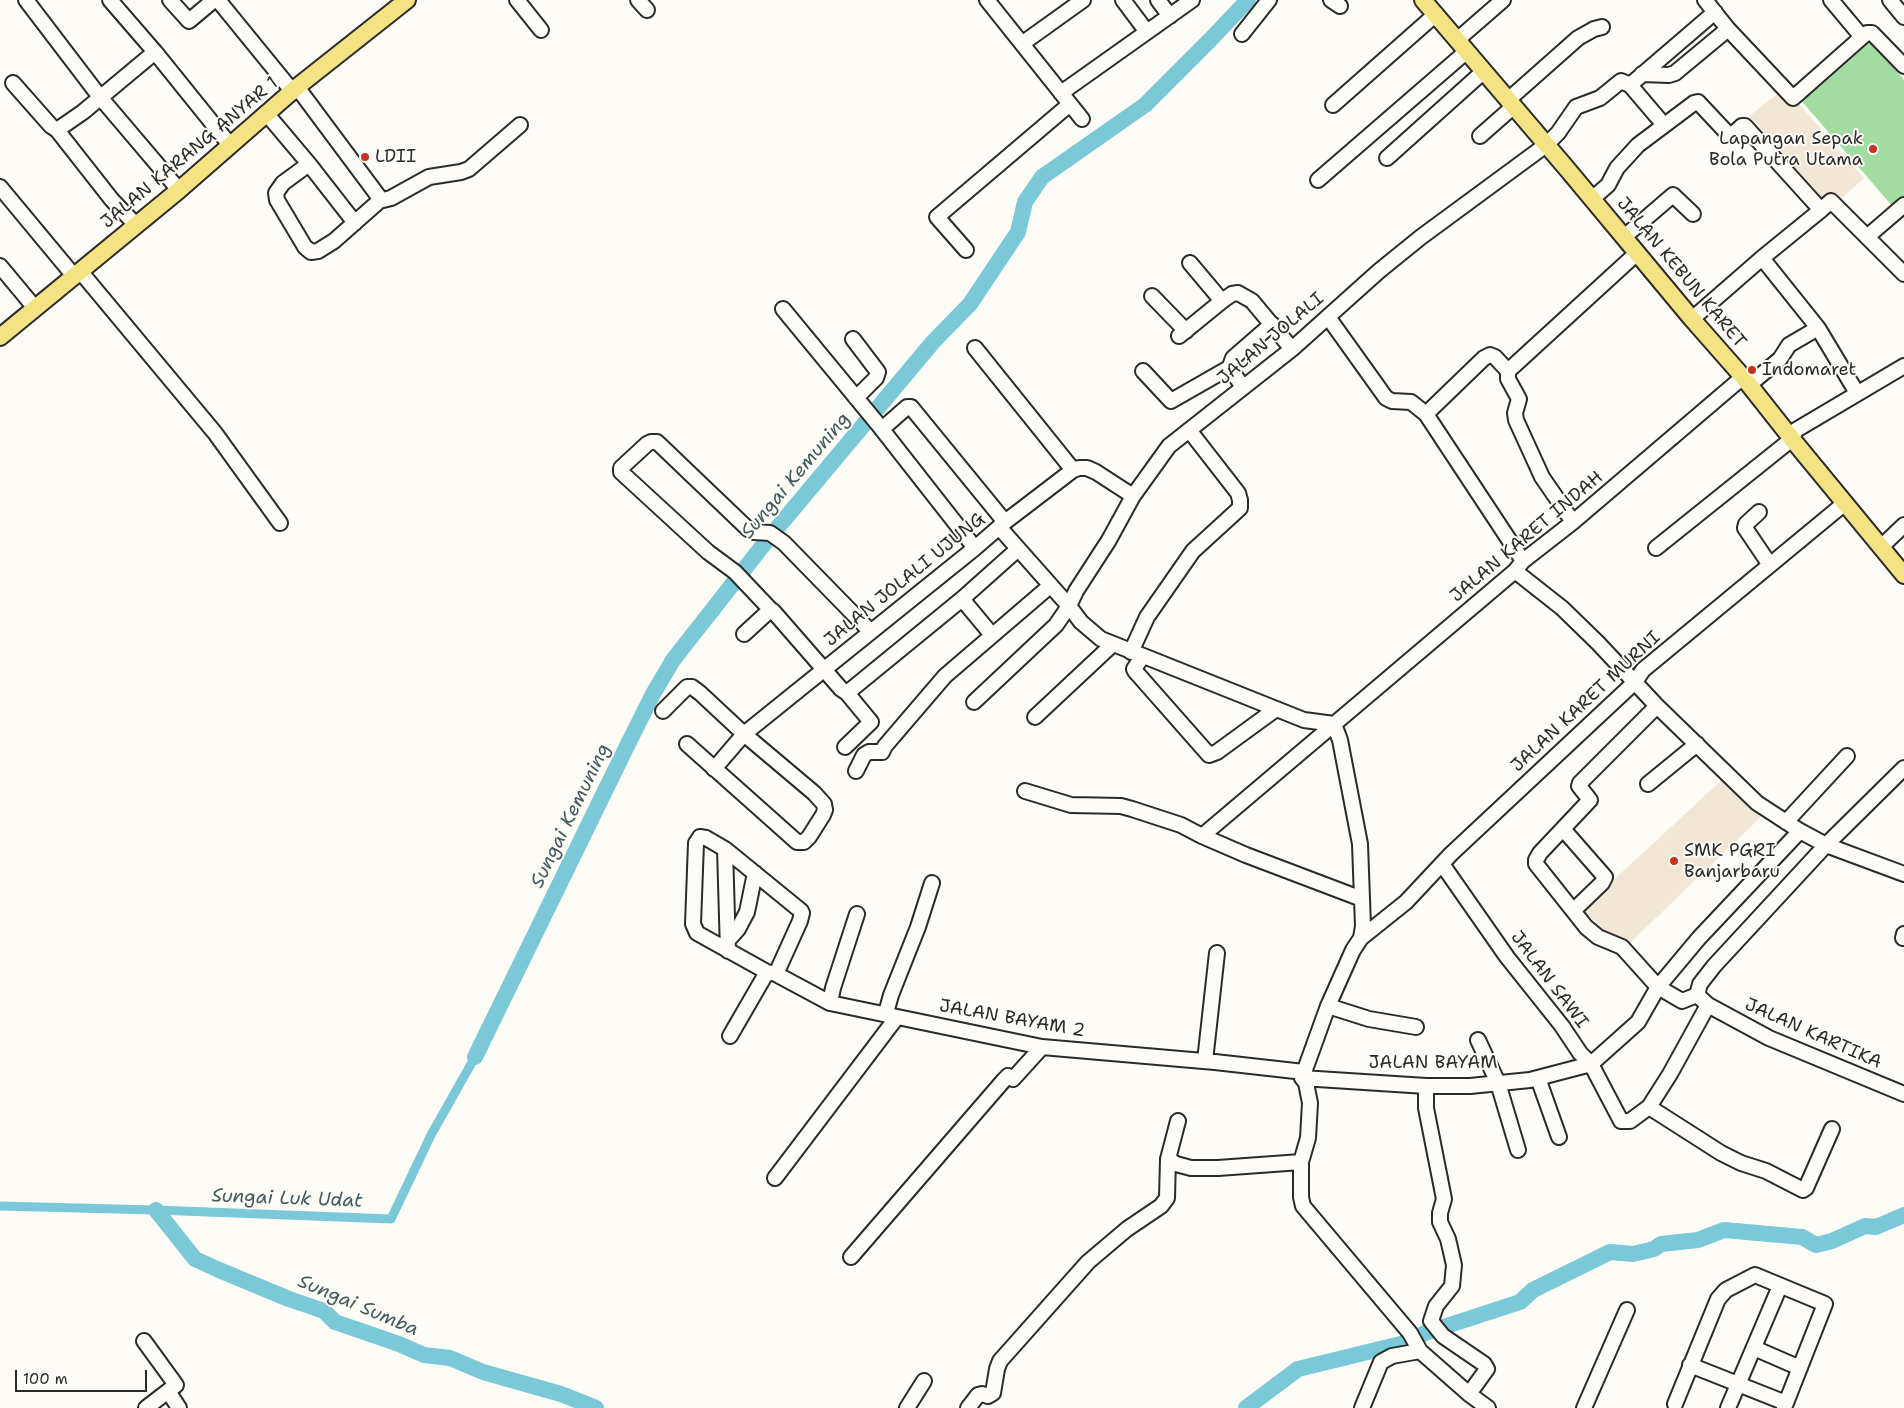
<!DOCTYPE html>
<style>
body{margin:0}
#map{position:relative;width:1904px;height:1408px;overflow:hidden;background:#fdfcf7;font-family:"Shantell Sans",sans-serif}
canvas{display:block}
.scale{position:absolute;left:15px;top:1370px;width:132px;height:22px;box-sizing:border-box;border:2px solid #2b2b2b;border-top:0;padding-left:6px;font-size:15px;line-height:18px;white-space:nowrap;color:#2b2b2b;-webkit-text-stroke:4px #fdfcf7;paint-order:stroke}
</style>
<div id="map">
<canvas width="1904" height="1408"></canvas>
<div class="scale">100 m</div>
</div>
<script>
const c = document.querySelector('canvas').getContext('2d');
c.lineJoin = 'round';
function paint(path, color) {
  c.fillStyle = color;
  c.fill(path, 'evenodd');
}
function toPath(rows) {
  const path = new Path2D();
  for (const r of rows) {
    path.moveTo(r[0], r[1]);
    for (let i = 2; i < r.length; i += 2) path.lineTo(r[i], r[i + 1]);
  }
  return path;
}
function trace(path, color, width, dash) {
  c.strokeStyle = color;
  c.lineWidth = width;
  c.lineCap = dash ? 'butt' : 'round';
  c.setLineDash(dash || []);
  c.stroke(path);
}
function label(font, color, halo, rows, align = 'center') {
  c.font = font + ' "Shantell Sans",sans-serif';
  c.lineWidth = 4;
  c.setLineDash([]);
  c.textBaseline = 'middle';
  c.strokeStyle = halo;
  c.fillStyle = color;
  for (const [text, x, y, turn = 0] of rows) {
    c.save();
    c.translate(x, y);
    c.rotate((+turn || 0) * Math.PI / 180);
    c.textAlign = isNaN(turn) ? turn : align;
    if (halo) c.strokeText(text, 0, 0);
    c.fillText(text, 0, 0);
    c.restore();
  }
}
paint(toPath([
 [1785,88,1864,178,1830,209,1749,116],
 [1724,778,1764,814,1630,943,1605,931,1582,909]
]), '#f2e6d6');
paint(toPath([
 [1869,39,1904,80,1904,200,1894,208,1799,98]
]), '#a2dca1');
trace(toPath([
 [0,1206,156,1210,391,1219,431,1135,475,1057]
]), '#7ac8d8', 9);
trace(toPath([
 [475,1057,625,750,653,694,673,660,768,539,933,342,970,304,1018,232,1025,202,1042,177,1145,105,1211,39,1248,0],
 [156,1210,195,1259,219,1270,289,1299,324,1311,335,1322,399,1344,424,1355,450,1358,483,1372,561,1394,596,1408],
 [1246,1408,1298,1369,1409,1342,1425,1333,1520,1302,1533,1290,1610,1252,1633,1254,1654,1249,1661,1244,1698,1240,1724,1230,1802,1237,1816,1245,1832,1241,1865,1226,1876,1227,1904,1215]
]), '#7ac8d8', 16);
const minor = toPath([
 [26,0,100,97,179,190],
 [110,0,155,52,230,145],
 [170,0,189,21,214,0],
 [218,0,293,92],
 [517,0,541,30],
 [638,0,647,10],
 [987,0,1082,119],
 [1123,0,1147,32],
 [1158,0,1170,16],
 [1331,0,1340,6],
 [1705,0,1728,29,1793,98,1862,37],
 [1831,0,1862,37,1867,33,1872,33,1904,66],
 [1890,0,1904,17],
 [1242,34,1269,0],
 [1457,40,1503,0],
 [1023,43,1083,0],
 [1642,74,1669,75,1675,73,1728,29],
 [13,83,51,126,57,130,83,112,155,52],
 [1630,85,1664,125],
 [297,87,379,197,377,203,334,241,318,251,311,252,305,247,277,200,276,193,283,183,309,164],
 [1061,93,1192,0],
 [1508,100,1578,38,1594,29,1602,27],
 [1333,105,1436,14],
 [266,113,309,164,355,223],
 [57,130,112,200,136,225],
 [1480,136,1514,106],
 [1387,158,1484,71],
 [1318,180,1467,51],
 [0,187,74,276],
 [1592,199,1608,185,1617,168,1638,145,1694,103,1698,102,1729,135,1732,135,1742,126,1745,126,1821,210,1831,201,1904,274],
 [379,201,391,198,429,177,461,172,469,169,520,125],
 [1868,236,1904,205],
 [1624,237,1673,195,1693,214],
 [966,250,937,217,1070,104],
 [1762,258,1818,328],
 [1190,263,1222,301],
 [0,266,35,308],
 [80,271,215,433,280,523],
 [1152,296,1186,331],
 [783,309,877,423,975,548],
 [1328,317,1386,398,1392,401,1411,402,1426,414],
 [1692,319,1762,258,1821,210],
 [1179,336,1222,301,1232,294,1238,293,1252,301,1292,349],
 [853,339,878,372,876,378,856,398],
 [975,348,1073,470],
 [1229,369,1233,358,1272,324],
 [1143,371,1171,401,1227,369,1231,370,1243,387],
 [1508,371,1508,379,1519,399,1515,413,1516,420,1542,477,1573,522],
 [1749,385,1780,359,1789,345,1818,328,1857,393],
 [882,429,907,407,911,407,1005,522],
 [1759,512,1746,524,1745,528,1770,565],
 [999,527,1069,606,1081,622,1101,639,1304,720,1334,724],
 [1881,547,1904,525],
 [1656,548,1792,439,1796,430,1904,366],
 [1523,561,1426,414,1484,358,1490,355,1495,357,1508,371,1637,253],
 [1515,571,1562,608,1598,643,1657,706,1757,803,1800,831,1826,845,1904,874],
 [962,599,992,635],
 [771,610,735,572,708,552,621,472,621,468,647,444,651,442,657,442,748,529,754,532,770,533,784,543,870,631],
 [744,634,768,612,773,611,841,689,847,693,962,599,1018,549],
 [1131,652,1147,617,1193,551,1240,508,1240,500,1238,493,1189,430],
 [1142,657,1134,669,1135,671,1209,755,1217,752,1276,709],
 [974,702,1056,625,1069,606,1076,591,1109,540,1133,496,1169,446,1292,349,1379,271,1421,237,1546,145,1558,133,1576,107,1600,98,1621,81,1630,85,1715,12],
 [1657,706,1580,783,1579,786,1590,800,1540,853,1536,860,1536,864,1586,927,1598,937,1622,947,1658,987,1682,1001,1697,995],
 [663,711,687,687,692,687,700,693,744,734,814,793,824,804,825,810,823,815,809,837,804,842,797,842,687,744],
 [1035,717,1112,645],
 [1334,724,1340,740,1360,844,1363,926,1361,938,1353,950,1328,1006,1302,1078,1306,1083,1310,1103,1308,1138,1301,1162,1301,1197,1303,1206,1410,1333,1420,1351,1469,1394,1488,1408],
 [845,747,871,722,847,693],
 [1904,768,1826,845,1714,966,1700,984,1697,995,1708,1005,1769,1038,1904,1094],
 [714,769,744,734,975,548,1005,522,1073,470,1079,468,1087,468,1096,472,1133,496],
 [856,771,864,755,869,752,882,752,885,746,945,676,1050,586],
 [1648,784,1697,744],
 [1025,791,1071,805,1121,806,1132,809,1181,825,1202,836,1515,571,1523,561,1573,522,1743,377],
 [1786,822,1847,756],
 [1563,829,1605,877,1602,883,1574,910],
 [1202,836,1246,855,1362,899],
 [725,849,728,951],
 [1442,864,1507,957,1562,1026,1580,1053,1591,1064,1621,1121,1630,1121,1649,1107,1670,1074,1708,1005],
 [1361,938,1406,902,1451,854,1635,682,1643,670,1845,503],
 [1903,938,1904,934],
 [729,939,738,929,747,912,755,873],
 [776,974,800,921,802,913,801,911,725,849,706,838,700,837,696,843,693,924,697,933,767,972,776,974,830,1003,1042,1047,1215,1062,1304,1072],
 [830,1003,833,988,857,914],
 [1328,1006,1369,1019,1416,1027],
 [886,1013,891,995,918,927,932,883],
 [730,1036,767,972],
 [1478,1040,1498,1083,1518,1150],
 [1205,1061,1217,953],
 [1302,1078,1426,1086,1470,1086,1530,1080,1591,1064,1638,1022,1658,987,1699,938,1800,831],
 [1538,1078,1559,1137],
 [1426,1086,1426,1108,1444,1199,1440,1213,1440,1222,1448,1239,1454,1265,1452,1286,1436,1306,1431,1321,1443,1336,1484,1364,1487,1369,1469,1394],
 [1649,1107,1721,1153,1741,1163,1766,1171,1803,1190,1806,1188,1832,1129],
 [1168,1159,1176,1164,1191,1168,1218,1168,1301,1162],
 [775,1178,897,1017],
 [851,1257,1004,1080,1008,1076,1013,1079,1042,1047],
 [144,1341,176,1385,146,1408],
 [1754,1348,1800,1368],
 [1690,1365,1786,1403],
 [168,1391,179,1408],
 [1675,1404,1718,1299,1726,1290,1755,1275,1825,1304,1784,1408],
 [907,1408,924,1381],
 [968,1408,978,1395,982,1394,988,1396,993,1393,997,1369,1000,1361,1088,1262,1127,1229,1161,1206,1167,1198,1168,1159,1178,1121],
 [1362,1408,1381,1362,1392,1356,1420,1351],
 [1584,1408,1627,1310],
 [1728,1408,1780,1286]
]);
const major = toPath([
 [1423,0,1568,170,1692,319,1743,377,1792,439,1904,575],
 [0,337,179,190,297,87,407,0]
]);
trace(minor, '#2b2b2b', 18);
trace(major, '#2b2b2b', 20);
trace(minor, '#fdfcf7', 14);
trace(major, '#f4e382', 16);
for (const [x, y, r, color] of [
 [1873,149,5,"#c8321e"],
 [365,157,5,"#c8321e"],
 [1752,370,5,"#c8321e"],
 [1674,861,5,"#c8321e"]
]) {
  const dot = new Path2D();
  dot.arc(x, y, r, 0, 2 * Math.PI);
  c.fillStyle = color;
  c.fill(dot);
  trace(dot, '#fdfcf7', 2);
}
label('18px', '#2b2b2b', '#fdfcf7', [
 ["Lapangan Sepak",1863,139,"right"],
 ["Bola Putra Utama",1863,160,"right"],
 ["LDII",375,157],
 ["Indomaret",1762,370],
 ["SMK PGRI",1684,851],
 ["Banjarbaru",1684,872]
], 'left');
label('18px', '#2b2b2b', '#fdfcf7', [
 ["JALAN KARANG ANYAR 1",190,153,-40],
 ["JALAN KEBUN KARET",1681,273,50],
 ["JALAN JOLALI",1271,339,-40],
 ["JALAN KARET INDAH",1527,537,-40],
 ["JALAN JOLALI UJUNG",905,580,-39],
 ["JALAN KARET MURNI",1586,702,-43],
 ["JALAN SAWI",1549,980,53],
 ["JALAN BAYAM 2",1012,1019,10],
 ["JALAN KARTIKA",1813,1034,24],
 ["JALAN BAYAM",1433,1063]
]);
label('italic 19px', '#435a5f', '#fdfcf7', [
 ["Sungai Kemuning",796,476,-50],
 ["Sungai Kemuning",571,816,-64],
 ["Sungai Luk Udat",287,1199,2],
 ["Sungai Sumba",358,1306,23]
]);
</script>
